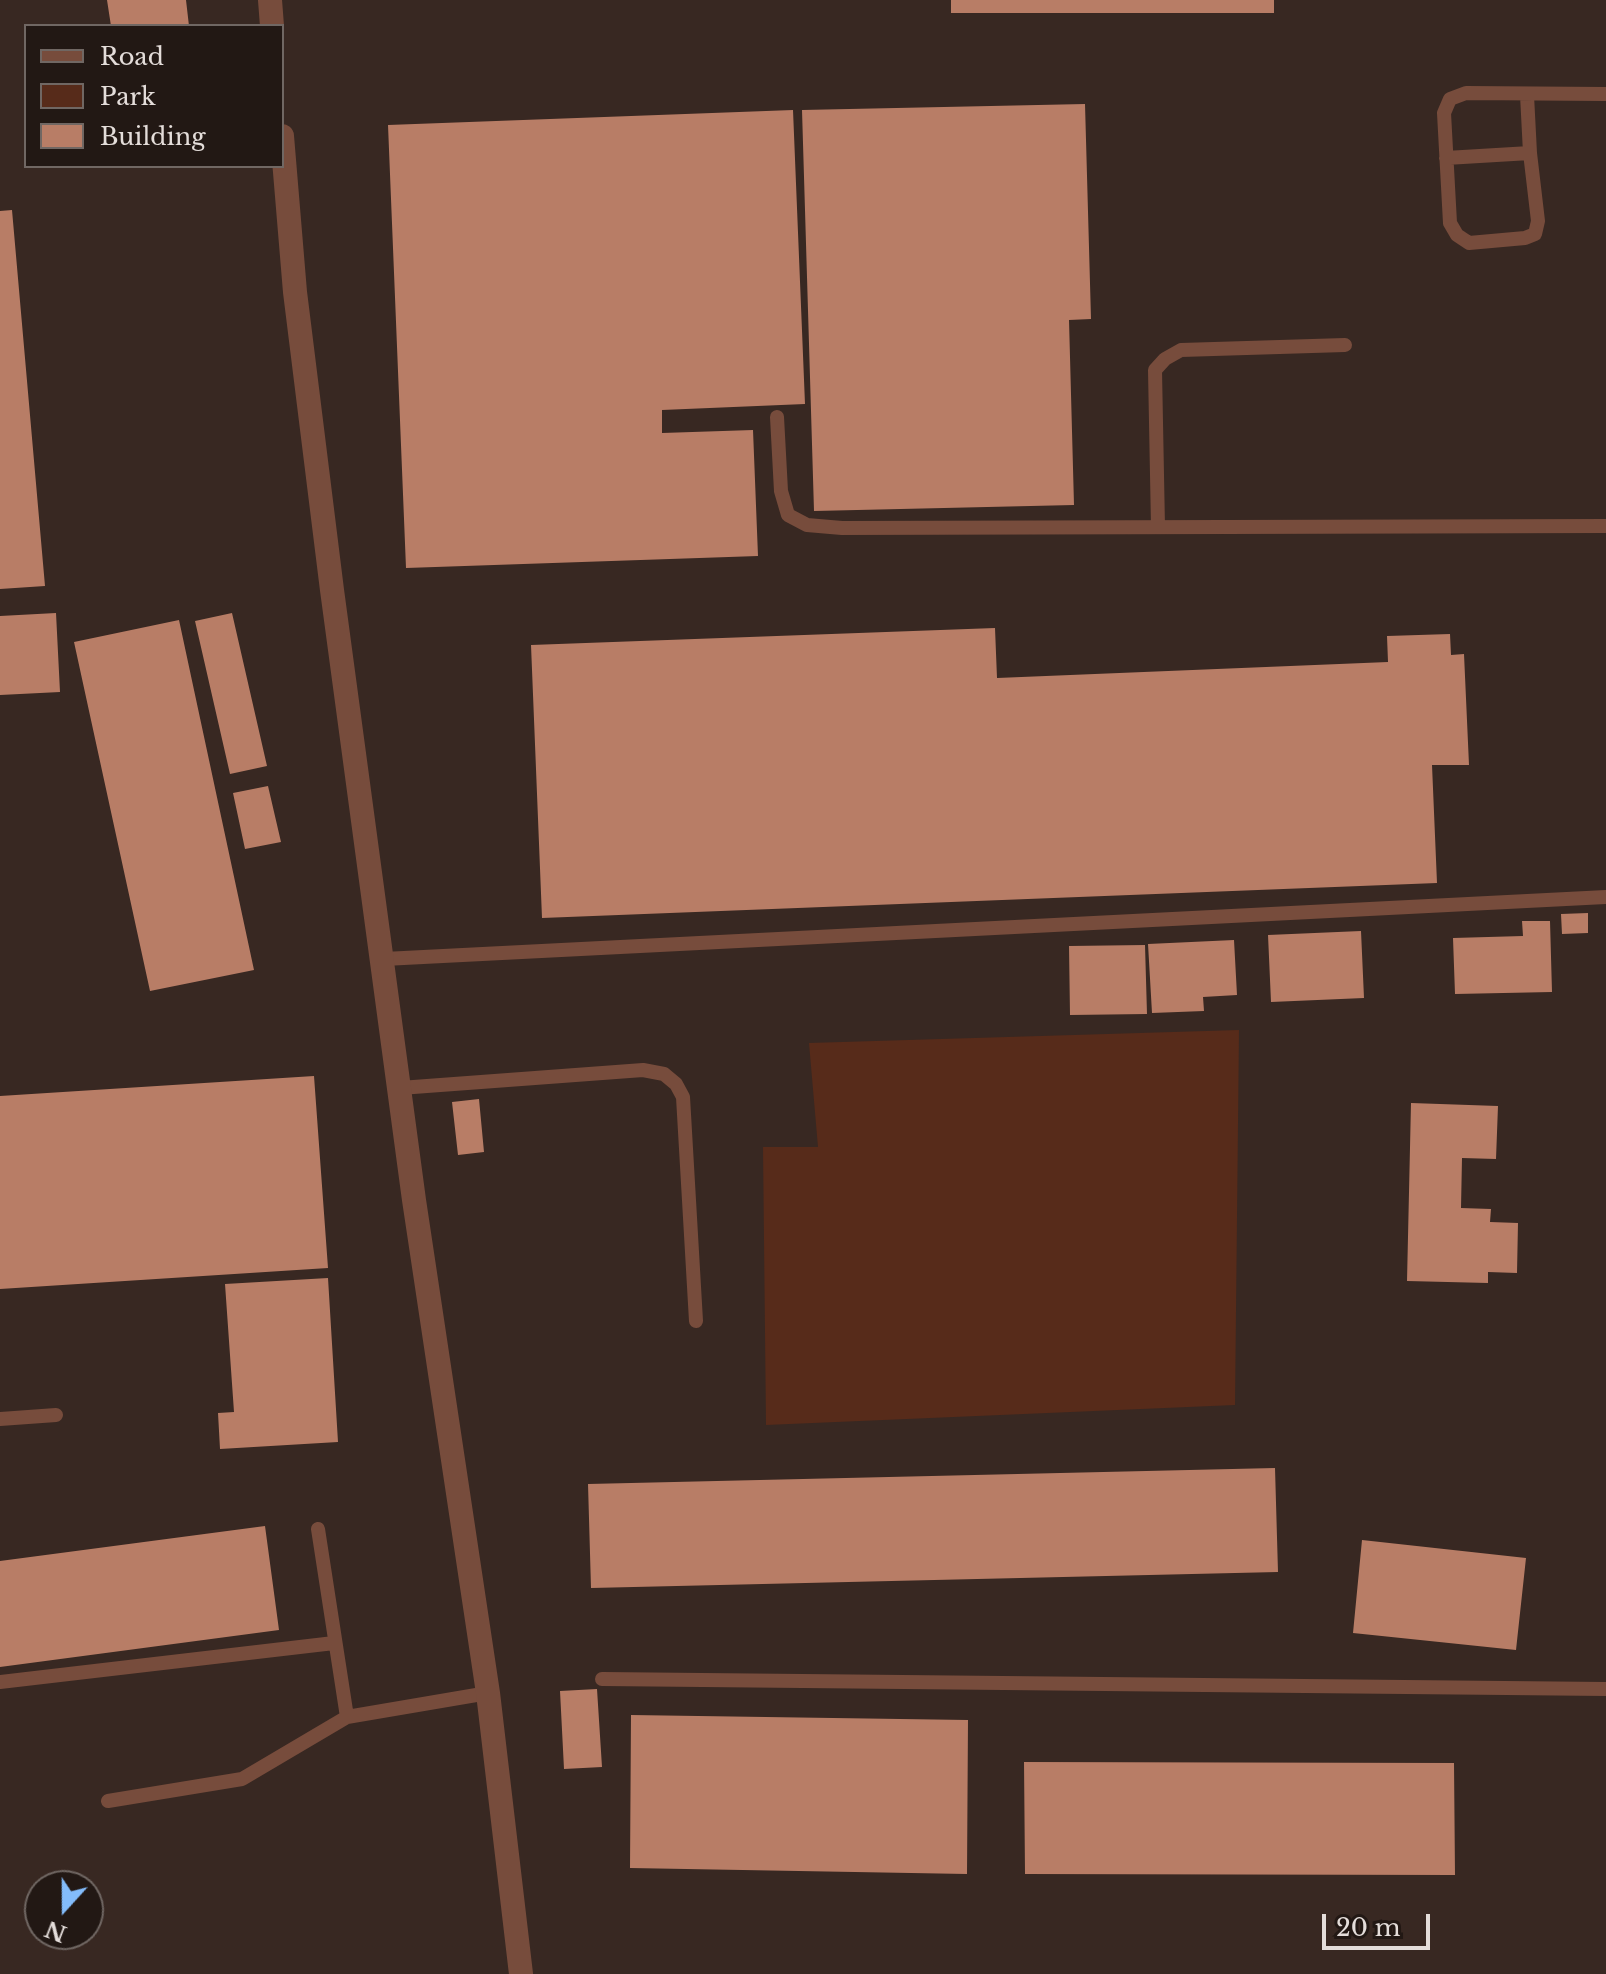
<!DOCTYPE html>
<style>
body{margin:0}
#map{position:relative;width:1606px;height:1974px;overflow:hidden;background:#2b211d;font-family:"Libre Baskerville",serif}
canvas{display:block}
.legend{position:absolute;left:24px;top:24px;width:260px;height:144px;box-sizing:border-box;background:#221814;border:2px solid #706763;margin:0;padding:10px 14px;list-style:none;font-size:24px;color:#e4ddda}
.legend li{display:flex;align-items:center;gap:16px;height:40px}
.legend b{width:40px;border:2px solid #706763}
.north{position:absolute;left:24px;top:1870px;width:80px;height:80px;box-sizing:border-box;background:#221814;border:2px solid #706763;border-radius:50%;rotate:201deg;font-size:22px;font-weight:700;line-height:32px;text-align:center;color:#e4ddda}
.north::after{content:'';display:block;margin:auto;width:28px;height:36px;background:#83bcfb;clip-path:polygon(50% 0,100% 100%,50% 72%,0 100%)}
.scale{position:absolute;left:1322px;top:1914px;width:108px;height:36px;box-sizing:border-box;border:4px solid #e4ddda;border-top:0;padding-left:10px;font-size:24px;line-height:28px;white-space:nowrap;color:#e4ddda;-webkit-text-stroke:6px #221814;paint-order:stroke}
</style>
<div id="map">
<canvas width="1606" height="1974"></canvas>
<ul class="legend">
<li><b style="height:10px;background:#774c3c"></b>Road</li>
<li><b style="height:22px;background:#572b1a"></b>Park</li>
<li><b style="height:22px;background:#b87d66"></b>Building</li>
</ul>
<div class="north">N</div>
<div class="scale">20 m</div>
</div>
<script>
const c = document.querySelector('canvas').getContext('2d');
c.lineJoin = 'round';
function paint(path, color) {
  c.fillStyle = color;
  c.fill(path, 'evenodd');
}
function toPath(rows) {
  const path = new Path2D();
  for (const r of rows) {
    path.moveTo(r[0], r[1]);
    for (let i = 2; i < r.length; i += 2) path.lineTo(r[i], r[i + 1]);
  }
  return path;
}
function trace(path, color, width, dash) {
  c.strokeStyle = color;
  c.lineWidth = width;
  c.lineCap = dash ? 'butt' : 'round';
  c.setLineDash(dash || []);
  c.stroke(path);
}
paint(toPath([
 [0,0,1606,0,1606,1974,0,1974],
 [26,26,282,26,282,166,26,166],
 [40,1886,88,1886,88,1934,40,1934]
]), '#382822');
paint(toPath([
 [1239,1030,1235,1405,766,1425,763,1147,818,1147,809,1043]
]), '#572b1a');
paint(toPath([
 [107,0,186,0,189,26,111,26],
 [951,0,1274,0,1274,13,951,13],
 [1085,104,1091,319,1069,320,1074,505,814,511,802,110],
 [793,110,805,404,662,410,662,433,753,430,758,556,406,568,388,125],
 [12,210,45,586,0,589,0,211],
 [56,613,60,692,0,695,0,616],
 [232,613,267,766,230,774,195,621],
 [179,620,254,970,150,991,74,642],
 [995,628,997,678,1388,662,1387,636,1450,634,1451,655,1464,654,1469,765,1432,765,1437,883,542,918,531,645],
 [268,786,281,842,245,849,233,793],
 [1588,913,1588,933,1562,934,1561,914],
 [1522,921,1550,921,1552,992,1455,994,1453,938,1523,936],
 [1361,931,1364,998,1271,1002,1268,935],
 [1234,940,1237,995,1203,997,1204,1011,1152,1013,1148,944],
 [1145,945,1147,1014,1070,1015,1069,946],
 [314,1076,328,1268,0,1289,0,1096],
 [479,1099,484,1152,458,1155,452,1102],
 [1411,1103,1498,1106,1496,1159,1462,1158,1461,1208,1491,1209,1490,1222,1518,1223,1517,1273,1488,1272,1488,1283,1407,1281],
 [328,1278,338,1442,220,1449,218,1413,234,1412,225,1284],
 [1275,1468,1278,1572,591,1588,588,1484],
 [265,1526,279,1630,0,1667,0,1561],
 [1362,1540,1526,1558,1516,1650,1353,1633],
 [597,1689,602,1767,564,1769,560,1691],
 [631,1715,968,1720,967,1874,630,1868],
 [1024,1762,1454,1763,1455,1875,1025,1874]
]), '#b87d66');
trace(toPath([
 [1530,153,1538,221,1535,234,1525,238,1469,243,1457,235,1450,223,1444,113,1450,99,1466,93,1606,94],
 [1446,158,1530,153,1527,95],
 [777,417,781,491,788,515,807,525,842,528,1606,526],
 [1158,527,1155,370,1165,359,1181,350,1345,345],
 [384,959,1606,897],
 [400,1088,643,1070,664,1074,676,1084,683,1097,696,1321],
 [0,1419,56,1415],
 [318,1529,347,1717],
 [602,1679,1606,1689],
 [0,1682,334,1643],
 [108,1801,242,1779,347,1717,488,1693]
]), '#774c3c', 14);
trace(toPath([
 [270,0,272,26],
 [282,136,295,292,332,590,414,1200,488,1693,521,1974]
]), '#774c3c', 24);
</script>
